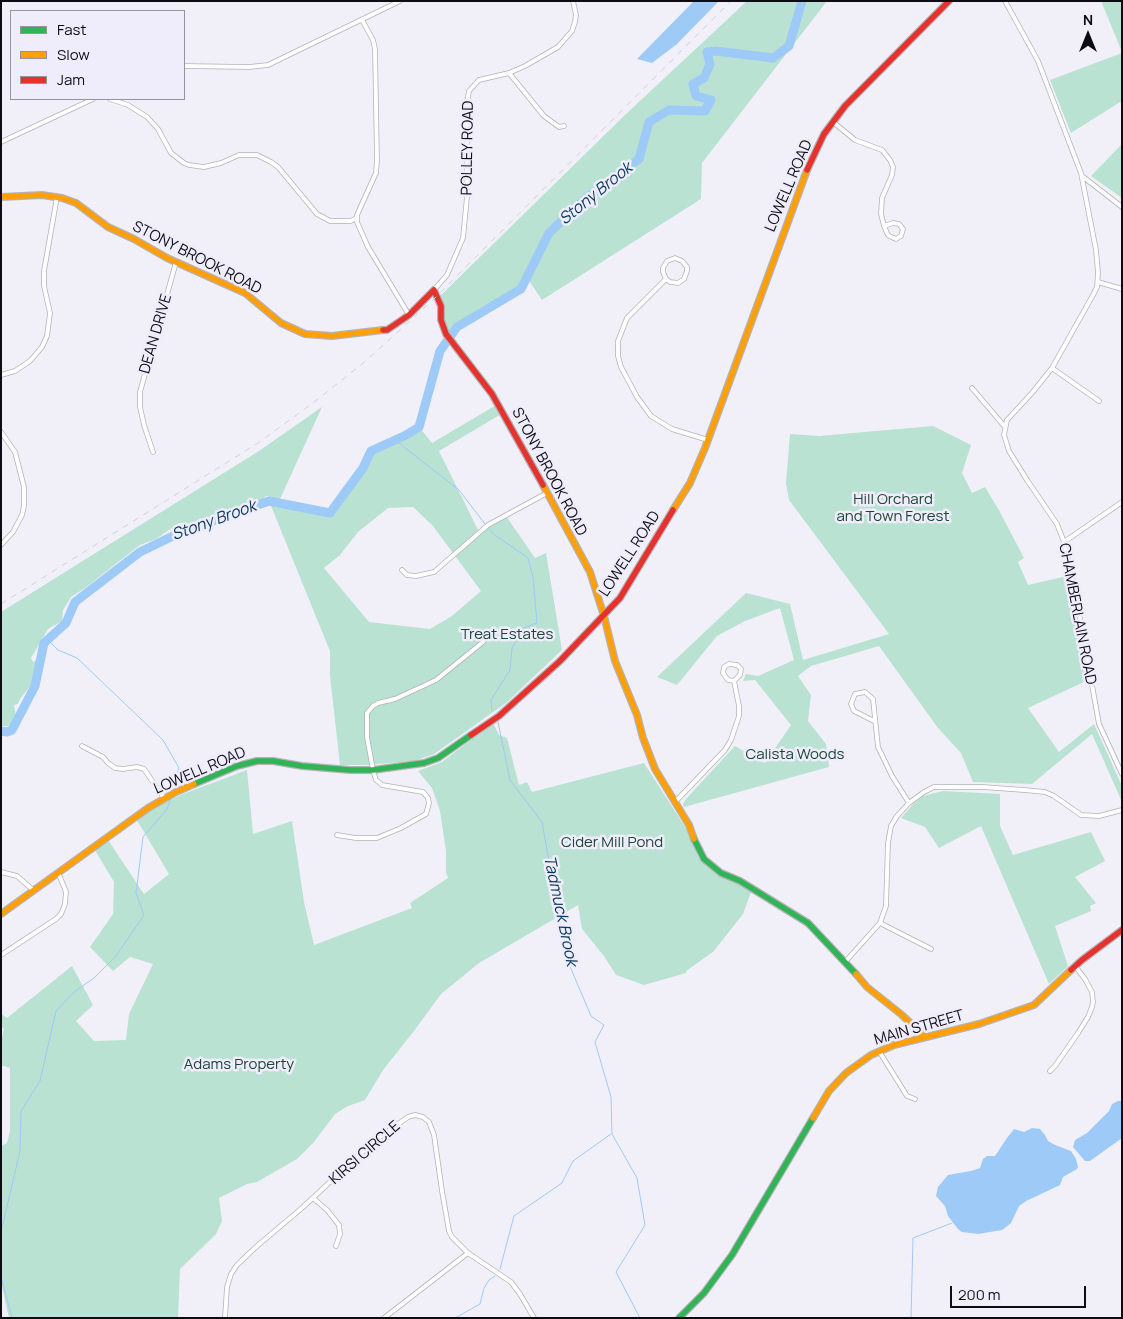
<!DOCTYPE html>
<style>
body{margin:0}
#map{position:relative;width:1123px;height:1319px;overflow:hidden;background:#f1f0f8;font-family:Manrope,sans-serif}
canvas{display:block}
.frame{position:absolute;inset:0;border:2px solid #0d0c13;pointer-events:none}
.legend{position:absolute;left:10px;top:10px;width:175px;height:90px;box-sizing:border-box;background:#efedfb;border:1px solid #95939e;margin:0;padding:6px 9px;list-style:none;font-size:15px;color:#0d0c13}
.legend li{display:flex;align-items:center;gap:10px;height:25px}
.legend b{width:25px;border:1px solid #95939e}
.north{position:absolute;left:1063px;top:10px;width:50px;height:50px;-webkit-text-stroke:4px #efedfb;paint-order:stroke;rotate:0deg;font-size:14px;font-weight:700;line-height:20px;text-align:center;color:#0d0c13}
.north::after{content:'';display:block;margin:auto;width:18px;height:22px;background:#0d0c13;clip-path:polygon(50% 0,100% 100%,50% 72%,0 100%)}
.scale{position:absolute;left:950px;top:1286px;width:136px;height:22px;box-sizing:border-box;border:2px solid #0d0c13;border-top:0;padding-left:6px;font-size:15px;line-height:18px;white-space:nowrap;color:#0d0c13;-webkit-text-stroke:4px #efedfb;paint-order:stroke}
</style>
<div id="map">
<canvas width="1123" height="1319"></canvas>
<div class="frame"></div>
<ul class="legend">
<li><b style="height:6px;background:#30b455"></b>Fast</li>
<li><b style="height:6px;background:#ff9f0a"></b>Slow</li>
<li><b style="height:6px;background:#e5322d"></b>Jam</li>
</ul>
<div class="north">N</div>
<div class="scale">200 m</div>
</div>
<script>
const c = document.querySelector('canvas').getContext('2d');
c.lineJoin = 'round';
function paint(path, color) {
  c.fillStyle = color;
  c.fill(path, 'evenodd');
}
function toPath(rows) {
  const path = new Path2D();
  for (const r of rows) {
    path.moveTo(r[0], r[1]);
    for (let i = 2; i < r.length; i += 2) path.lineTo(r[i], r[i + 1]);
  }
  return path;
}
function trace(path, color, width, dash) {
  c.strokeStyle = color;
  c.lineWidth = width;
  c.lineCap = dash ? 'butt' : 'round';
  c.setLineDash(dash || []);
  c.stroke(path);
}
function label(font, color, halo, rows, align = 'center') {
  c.font = font + ' Manrope,sans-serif';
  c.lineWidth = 5;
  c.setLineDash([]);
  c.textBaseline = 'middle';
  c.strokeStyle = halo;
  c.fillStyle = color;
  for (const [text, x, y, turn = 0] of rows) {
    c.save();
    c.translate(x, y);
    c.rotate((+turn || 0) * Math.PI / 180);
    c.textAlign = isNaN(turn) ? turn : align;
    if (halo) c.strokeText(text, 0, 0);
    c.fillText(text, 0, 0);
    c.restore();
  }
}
paint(toPath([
 [747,1,827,1,702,163,701,199,542,300,527,278,521,289,446,334,438,298,626,114],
 [1101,1,1122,1,1122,52],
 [1122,53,1122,104,1120,102,1071,133,1050,80],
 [1122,144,1122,198,1091,176],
 [498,404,503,413,439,451,479,532,506,516,535,558,546,553,562,650,506,703,434,754,414,761,365,765,340,765,330,676,330,651,269,501,330,512,363,468,371,451,419,427,432,443],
 [413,507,433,526,481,591,452,616,430,629,369,622,324,568,340,555,358,532,388,508],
 [322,407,280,499,266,496,259,502,216,516,191,527,185,527,185,523,179,523,156,539,140,545,85,588,71,597,63,610,62,621,48,629,31,658,33,662,39,659,39,663,31,685,20,699,18,704,14,705,16,717,13,722,9,726,1,726,1,612,259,451],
 [933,426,971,445,962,473,972,493,985,487,1000,512,1024,558,1018,562,1028,585,1067,576,1086,681,1028,708,1059,752,1094,724,1122,786,1122,802,1092,734,1032,784,973,782,961,753,938,728,879,646,811,666,798,676,811,695,808,721,826,744,829,767,684,807,683,804,686,799,735,746,765,763,791,725,755,680,743,681,746,674,758,676,794,660,780,608,745,621,717,636,677,685,657,677,746,593,790,604,803,660,889,634,789,500,786,483,790,434,819,436],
 [493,723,499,735,507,738,519,785,527,782,532,792,644,763,691,836,698,857,707,866,751,892,743,914,713,952,686,971,686,973,644,985,616,975,604,956,582,929,578,905,479,963,441,994,414,1031,383,1070,365,1100,348,1106,335,1114,314,1142,297,1159,257,1182,247,1184,219,1198,222,1221,216,1234,180,1269,178,1318,9,1318,1,1282,1,1146,7,1143,10,1131,10,1068,1,1065,1,1042,4,1029,1,1026,1,1014,7,1018,72,966,93,1005,76,1021,94,1041,126,1040,129,1014,153,964,130,957,113,971,90,947,113,914,114,882,93,847,106,837,144,894,169,874,135,817,183,794,247,770,253,834,292,821,304,902,314,945,412,908,410,903,448,878,446,872,446,851,440,811,432,788,418,771,442,762],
 [943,791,1000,794,1000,826,1013,855,1091,832,1105,861,1075,877,1096,903,1090,906,1091,911,1055,926,1068,966,1049,984,981,826,939,848,925,827,901,818,913,804,923,796]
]), '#b9e2d2');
paint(toPath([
 [694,1,719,1,677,44,652,63,637,59],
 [1118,1101,1122,1101,1122,1138,1090,1161,1085,1161,1073,1147,1075,1140,1087,1133,1109,1111,1112,1104],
 [1032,1128,1040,1129,1045,1135,1048,1141,1055,1145,1071,1151,1076,1159,1078,1167,1077,1169,1063,1177,1060,1185,1026,1201,1019,1206,1011,1223,1002,1230,978,1234,962,1232,958,1229,948,1216,945,1206,936,1196,938,1187,948,1175,971,1171,980,1168,983,1159,987,1156,995,1156,1007,1138,1014,1129,1024,1132]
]), '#9ecaf7');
trace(toPath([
 [395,440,459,490,485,524],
 [488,527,492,533,528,558,533,577,537,623,524,628,512,648,510,670,491,700,492,711],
 [47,639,58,650,77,658,163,740,179,768,170,791],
 [498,722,510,780,542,822,566,957,591,1016,604,1025,595,1042,611,1097,612,1134,637,1178,645,1225,616,1272,640,1318],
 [1,1232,20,1151,21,1111,40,1081,56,1011,74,992,94,978,116,956,144,915,136,893,143,837,167,809,171,798],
 [500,1269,514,1216,562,1183,573,1161,611,1134],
 [1,1277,12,1318],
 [455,1318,480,1304,484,1288,489,1280,495,1276],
 [911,1318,913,1238,952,1223]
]), '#9ecaf7', 1);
trace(toPath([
 [1,731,7,732,12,730,35,686,44,643,66,623,75,602,140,552,177,534,269,501,330,513,363,468,371,451,406,435,419,427,440,351,457,327,521,289,549,233,585,199,639,159,649,122,669,110,705,111,711,100,696,96,693,84,704,78,710,64,707,52,716,51,773,58,789,46,802,1]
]), '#9ecaf7', 9);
const street = toPath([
 [1005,1,1038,61,1081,173,1096,250,1098,273,1097,287,1093,295,1052,368,1032,393,1007,420,1004,435,1009,451,1027,480,1057,524,1064,542,1074,585,1099,724,1122,774],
 [362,20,373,40,375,49,377,160,376,173,357,215,357,222,368,247,409,315],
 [184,66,249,67,268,65,400,1],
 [509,73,544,116,559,127,564,126],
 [110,99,128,105,147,117,158,129,171,153,184,163,189,165,204,167,221,163,239,155,257,155,271,162,278,167,317,214,330,221,351,221,356,218],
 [833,122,855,140,882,150,890,160,893,167,892,175,882,198,881,214,884,226,887,233,889,236,896,239,901,236,903,229,899,224,893,223,884,226],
 [1,142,93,99],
 [1082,176,1122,207],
 [666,279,670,282,678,283,684,279,687,271,687,267,682,261,675,258,667,261,663,268,663,272,666,279,627,318,618,341,618,356,621,367,637,397,651,416,672,429,708,440],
 [1098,282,1122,289],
 [434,290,447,275,463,238,467,197,467,103,469,91,479,80,509,73,525,66,558,47,572,31,575,22,576,15,573,1],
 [1052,368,1099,401],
 [1,375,15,371,30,361,42,347,47,336,50,313,44,286,44,271,57,197],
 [972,388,1005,427],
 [1,432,15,452,24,487,24,506,22,515,13,532,1,545],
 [153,452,144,425,140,407,140,392,176,262],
 [1064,542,1122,502],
 [402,570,407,575,416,576,434,572,488,525,547,493],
 [874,721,854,711,851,704,855,694,865,692,873,699,878,747,892,776,909,803],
 [82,746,103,757,108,763,115,768,123,769,137,767,144,769,164,798],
 [675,802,725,750,731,740,739,716,739,706,734,681,728,680,723,673,724,667,729,664,737,665,741,669,740,675,734,681],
 [337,835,356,838,377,838,401,828,426,814,429,803,428,798,423,792,382,785,376,780,373,770,367,737,367,713,373,706,378,703,395,699,436,680,483,642],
 [1,872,17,876,33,890],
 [880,923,931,949],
 [1,955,56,919,61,914,65,904,66,892,58,872],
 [845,962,880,923,886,906,888,843,891,826,897,816,909,803,924,792,934,787,983,787,1024,790,1045,792,1054,796,1081,815,1099,816,1122,810],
 [879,1051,907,1096,915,1099],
 [1050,1071,1055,1066,1078,1033,1088,1017,1092,1007,1093,1002,1092,992,1085,979,1075,966],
 [313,1198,327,1210,339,1225,340,1234,336,1246],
 [225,1318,227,1287,231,1274,237,1265,257,1246,302,1208,373,1142,408,1117,415,1115,423,1117,429,1122,434,1135,442,1191,449,1231,452,1237,468,1253,511,1282,520,1294,534,1318],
 [384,1318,468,1253]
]);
const fast = toPath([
 [194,784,237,766,257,761,273,761,302,766,350,770,373,770,424,763,438,758,471,735],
 [694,839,704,859,721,873,740,881,808,923,856,974],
 [679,1318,704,1293,732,1255,813,1118]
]);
const slow = toPath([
 [1,197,42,195,62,198,76,203,108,227,134,239,167,258,245,293,281,323,305,334,332,336,383,330],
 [543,485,590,572,604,616,615,661,637,715,643,738,655,769,689,825,694,839],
 [673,510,690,483,705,448,807,170],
 [1,914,148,808,176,792,194,784],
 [856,974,867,987,902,1015,925,1037],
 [813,1118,829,1091,846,1073,871,1055,894,1045,979,1024,1034,1005,1071,970]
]);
const jam = toPath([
 [807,170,824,134,845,106,949,1],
 [383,330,387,330,409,315,434,290,441,306,441,320,446,334,492,394,543,485],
 [471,735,499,716,560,661,620,598,673,510],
 [1071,970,1082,960,1122,930]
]);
trace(street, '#b3b2b9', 5.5);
trace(fast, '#b3b2b9', 8);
trace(slow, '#b3b2b9', 8);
trace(jam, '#b3b2b9', 8);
trace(street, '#fdfdfe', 4);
trace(fast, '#30b455', 5.5);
trace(slow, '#ff9f0a', 5.5);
trace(jam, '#e5322d', 5.5);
trace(toPath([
 [1,604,258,443,313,403,367,360,434,299,731,1]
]), '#d2d1d4', 1, [6, 6]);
label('15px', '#0d0c13', '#efedfb', [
 ["POLLEY ROAD",468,148,-89],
 ["LOWELL ROAD",789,186,-67],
 ["STONY BROOK ROAD",197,258,27],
 ["DEAN DRIVE",156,334,-74],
 ["STONY BROOK ROAD",549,472,62],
 ["LOWELL ROAD",630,554,-57],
 ["CHAMBERLAIN ROAD",1077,614,79],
 ["LOWELL ROAD",200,771,-23],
 ["MAIN STREET",919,1028,-16],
 ["KIRSI CIRCLE",365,1153,-41]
]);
label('15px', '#1c4533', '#efedfb', [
 ["Hill Orchard",893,500],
 ["and Town Forest",893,517],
 ["Treat Estates",507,635],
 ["Calista Woods",795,755],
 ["Cider Mill Pond",612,843],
 ["Adams Property",239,1065]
]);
label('italic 16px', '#02355b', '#efedfb', [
 ["Stony Brook",596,194,-39],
 ["Stony Brook",214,521,-20],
 ["Tadmuck Brook",560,911,78]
]);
</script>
